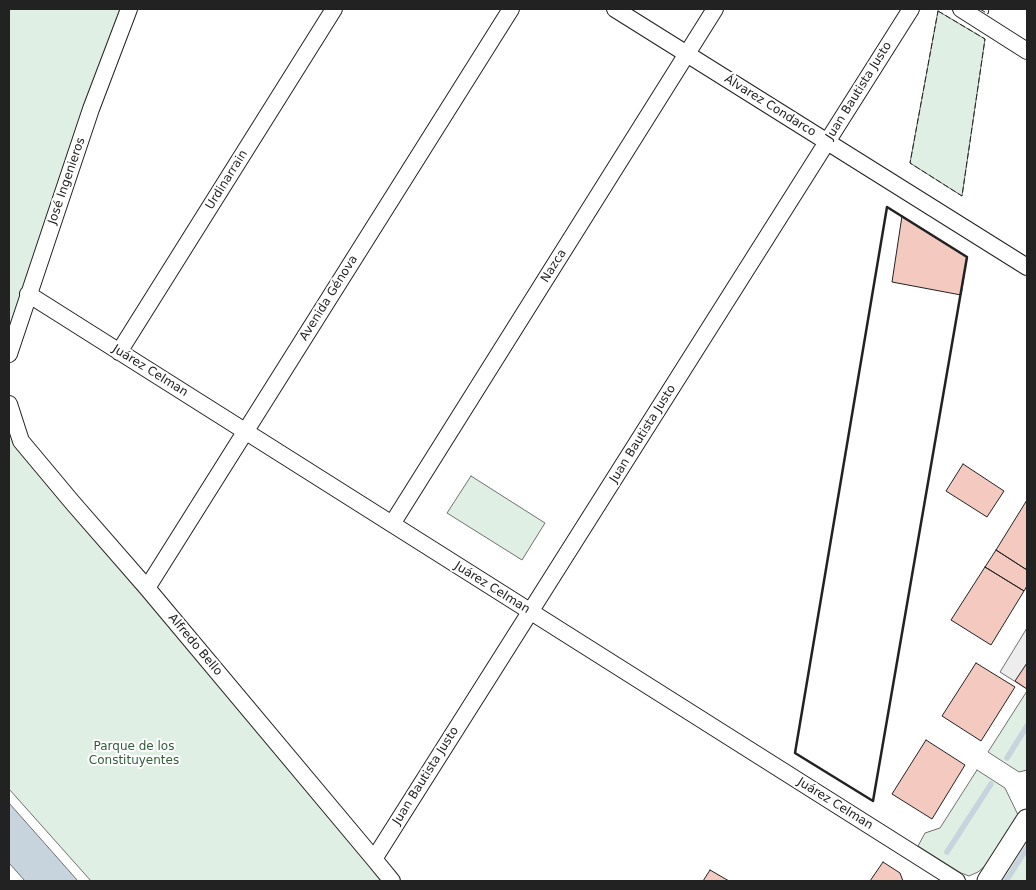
<!DOCTYPE html>
<meta charset="utf-8">
<style>
body{margin:0}
#map{position:relative;width:1036px;height:890px;overflow:hidden;background:#fff;font-family:"DejaVu Sans",sans-serif}
canvas{display:block}
.frame{position:absolute;inset:0;border:10px solid #222;pointer-events:none}
</style>
<div id="map">
<canvas width="1036" height="890"></canvas>
<div class="frame"></div>
</div>
<script>
const c = document.querySelector('canvas').getContext('2d');
c.lineJoin = 'round';
function paint(path, color) {
  c.fillStyle = color;
  c.fill(path, 'evenodd');
}
function toPath(rows) {
  const path = new Path2D();
  for (const r of rows) {
    path.moveTo(r[0], r[1]);
    for (let i = 2; i < r.length; i += 2) path.lineTo(r[i], r[i + 1]);
  }
  return path;
}
function trace(path, color, width, dash) {
  c.strokeStyle = color;
  c.lineWidth = width;
  c.lineCap = dash ? 'butt' : 'round';
  c.setLineDash(dash || []);
  c.stroke(path);
}
function label(font, color, halo, rows, align = 'center') {
  c.font = font + ' "DejaVu Sans",sans-serif';
  c.lineWidth = 4;
  c.setLineDash([]);
  c.textBaseline = 'middle';
  c.strokeStyle = halo;
  c.fillStyle = color;
  for (const [text, x, y, turn = 0] of rows) {
    c.save();
    c.translate(x, y);
    c.rotate((+turn || 0) * Math.PI / 180);
    c.textAlign = isNaN(turn) ? turn : align;
    if (halo) c.strokeText(text, 0, 0);
    c.fillText(text, 0, 0);
    c.restore();
  }
}
const green = toPath([
 [9,9,129,9,9,354,9,9],
 [938,11,985,39,962,196,910,163,938,11],
 [9,404,21,441,392,881,91,881,9,789,9,404],
 [471,476,545,523,522,560,447,513,471,476],
 [1027,691,1027,770,1019,772,988,752,1027,691],
 [977,770,1005,788,1019,817,992,860,978,872,969,876,961,873,918,846,925,833,940,828,977,770],
 [1027,820,1027,881,988,881,1027,820]
]);
paint(green, '#e0efe3');
trace(green, '#6f6f6f', 1);
const parking = toPath([
 [1027,628,1027,689,1000,672,1027,628]
]);
paint(parking, '#ededed');
trace(parking, '#6f6f6f', 1);
const water = toPath([
 [9,803,78,881,25,881,9,863,9,803]
]);
paint(water, '#c7d3dd');
trace(water, '#6f6f6f', 1);
trace(toPath([
 [1007,758,1027,726],
 [947,852,991,784],
 [1006,881,1027,848]
]), '#c7d3dd', 5.5);
const building = toPath([
 [902,216,967,257,961,295,892,282,902,216],
 [963,464,1004,491,987,517,946,491,963,464],
 [1027,500,1027,570,996,550,1027,500],
 [996,550,1027,570,1027,586,1024,591,985,567,996,550],
 [985,567,1024,591,991,645,951,620,985,567],
 [976,663,1015,687,981,741,942,716,976,663],
 [1027,663,1027,689,1015,681,1027,663],
 [926,740,965,765,932,819,892,794,926,740],
 [883,862,900,873,903,881,870,881,883,862],
 [710,870,729,881,703,881,710,870]
]);
paint(building, '#f3c9c0');
trace(building, '#222', 1);
const minor = toPath([
 [615,9,1027,267],
 [961,9,1027,51],
 [28,294,957,881],
 [119,352,334,9],
 [9,354,91,109,129,9],
 [9,404,21,441,72,502,147,588,374,859,392,881],
 [392,524,715,9],
 [147,588,511,9],
 [374,859,911,9]
]);
const tertiary = toPath([
 [988,881,1027,820]
]);
trace(minor, '#222', 18);
trace(tertiary, '#222', 23);
trace(minor, '#fff', 16);
trace(tertiary, '#fff', 21);
trace(toPath([
 [980,9,988,14,989,9],
 [938,11,985,39,962,196,910,163,938,11]
]), '#222', 1, [6, 2.5]);
trace(toPath([
 [887,207,967,257,873,801,795,753,887,207]
]), '#222', 2.5);
label('12px', '#222', '#fff', [
 ["Juan Bautista Justo",859,91,-58],
 ["Álvarez Condarco",770,106,32],
 ["Urdinarrain",227,180,-58],
 ["José Ingenieros",67,181,-71],
 ["Nazca",554,266,-58],
 ["Avenida Génova",329,298,-58],
 ["Juárez Celman",150,371,32],
 ["Juan Bautista Justo",643,434,-58],
 ["Juárez Celman",492,588,32],
 ["Alfredo Bello",195,645,50],
 ["Juan Bautista Justo",426,776,-58],
 ["Juárez Celman",835,804,32]
]);
label('12px', '#2f5e38', '#fff', [
 ["Parque de los",134,747],
 ["Constituyentes",134,761]
]);
</script>
